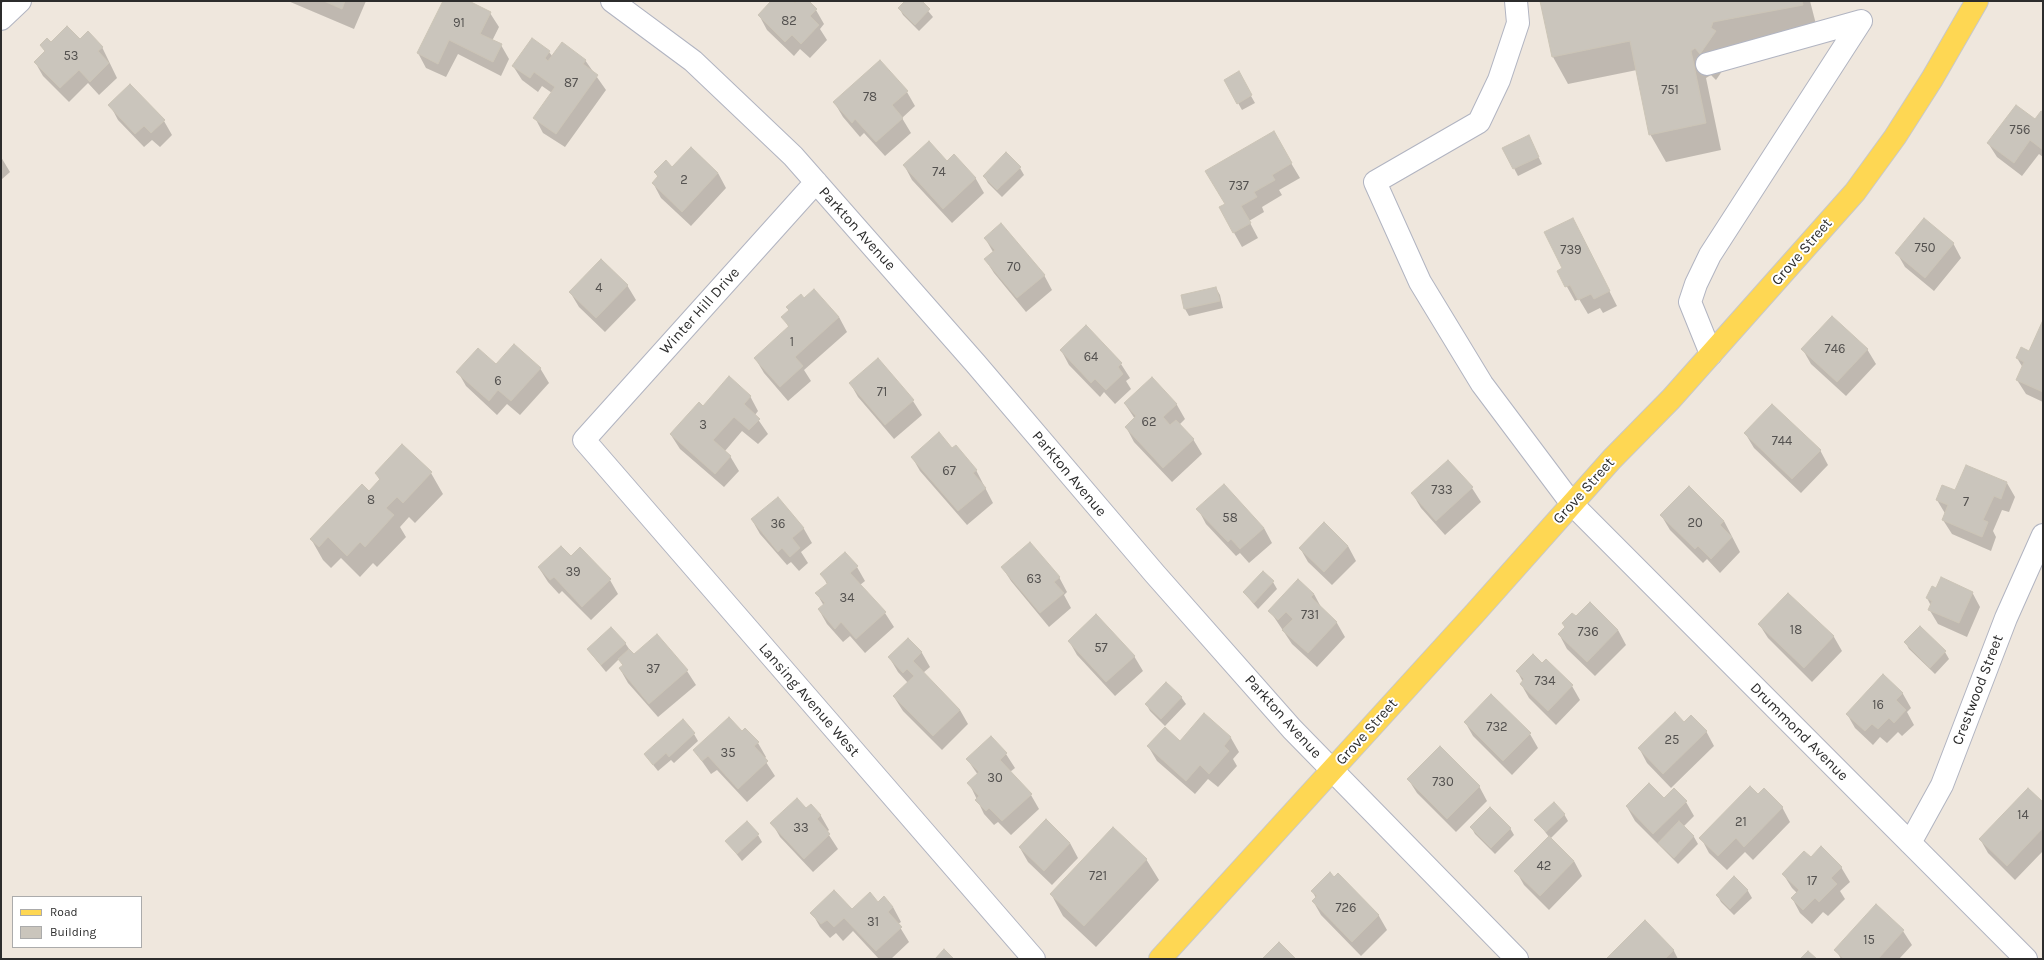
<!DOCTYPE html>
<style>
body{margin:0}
#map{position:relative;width:2044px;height:960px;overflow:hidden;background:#efe7dd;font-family:Karla,sans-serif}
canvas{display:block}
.frame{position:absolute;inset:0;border:2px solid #2c2c2c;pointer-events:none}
.legend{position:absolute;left:12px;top:896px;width:130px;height:52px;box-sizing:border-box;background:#fff;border:1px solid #ababab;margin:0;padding:5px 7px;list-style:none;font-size:12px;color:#2c2c2c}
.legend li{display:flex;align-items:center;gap:8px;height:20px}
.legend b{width:20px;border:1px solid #ababab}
</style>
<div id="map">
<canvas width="2044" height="960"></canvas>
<div class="frame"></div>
<ul class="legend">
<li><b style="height:5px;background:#fed753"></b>Road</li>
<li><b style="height:11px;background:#cac5bc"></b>Building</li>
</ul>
</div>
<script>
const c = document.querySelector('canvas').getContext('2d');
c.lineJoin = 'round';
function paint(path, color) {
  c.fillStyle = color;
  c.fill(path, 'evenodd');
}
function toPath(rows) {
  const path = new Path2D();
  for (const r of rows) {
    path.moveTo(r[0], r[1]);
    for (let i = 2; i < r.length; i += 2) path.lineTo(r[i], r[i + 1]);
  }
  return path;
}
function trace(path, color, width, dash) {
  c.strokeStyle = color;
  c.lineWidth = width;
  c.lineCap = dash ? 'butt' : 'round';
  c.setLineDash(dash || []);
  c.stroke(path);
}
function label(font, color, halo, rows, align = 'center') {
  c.font = font + ' Karla,sans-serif';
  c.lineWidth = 4;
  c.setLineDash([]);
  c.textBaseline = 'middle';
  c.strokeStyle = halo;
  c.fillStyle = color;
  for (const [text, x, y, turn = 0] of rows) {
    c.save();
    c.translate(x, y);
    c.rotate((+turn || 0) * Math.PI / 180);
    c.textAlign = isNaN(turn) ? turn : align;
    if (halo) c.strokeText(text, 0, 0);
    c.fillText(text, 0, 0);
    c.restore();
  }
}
paint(toPath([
 [288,1,366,1,354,29],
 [444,1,467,1,490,13,499,27,492,41,501,45,509,59,501,76,458,54,446,77,426,68,418,53],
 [773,1,792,1,795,4,799,1,807,1,816,10,824,24,820,29,827,40,810,58,800,49,794,56,767,30,759,15],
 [906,1,920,1,933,17,919,31,903,15,899,8],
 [1541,1,1810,1,1818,32,1731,58,1716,80,1711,75,1706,78,1721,150,1666,162,1650,134,1637,70,1568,84,1553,57],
 [80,40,102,47,117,78,99,95,88,83,69,102,43,76,35,62,45,52,41,45],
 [549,52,553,57,585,60,606,90,565,147,543,133,535,118,552,93,542,86,538,92,522,80,513,66],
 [880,62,907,92,915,106,902,118,911,133,885,156,864,133,860,137,843,117,834,102],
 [1238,73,1255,103,1242,110,1225,80],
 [110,105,164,121,172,135,160,147,152,140,144,147,118,120],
 [2043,113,2043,157,2039,154,2022,176,1997,157,1988,143,2035,121],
 [1273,133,1300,178,1279,190,1282,195,1262,207,1264,212,1249,221,1258,238,1242,247,1220,208,1226,204],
 [1532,144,1542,164,1518,176,1504,149],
 [691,148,718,173,726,188,691,226,661,198,653,183,658,178,655,172,672,168],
 [954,155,976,179,984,193,952,223,912,180,904,165,947,162],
 [1,157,10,172,1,180],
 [1020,168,1024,175,1002,197,988,183,984,176],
 [1573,220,1617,306,1603,313,1600,308,1588,314,1579,299,1575,301,1558,271,1563,269],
 [985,238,1044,275,1052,290,1026,312,994,273,985,259,993,252],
 [1953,243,1961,258,1934,291,1905,267,1897,253],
 [627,285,636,300,605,332,579,307,570,292],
 [1216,288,1220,295,1223,308,1189,316,1185,309,1182,295],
 [814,291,839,317,847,332,804,370,811,381,788,401,764,373,755,358,789,328,783,317,790,311,787,307,804,300],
 [2043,322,2043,402,2026,394,2017,380,2023,368,2017,358,2029,352],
 [1867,349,1876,364,1846,396,1811,364,1803,350],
 [1061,350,1121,364,1130,378,1126,381,1131,389,1115,404,1104,392,1100,397,1069,365],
 [878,359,913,401,922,415,894,439,858,397,850,383],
 [496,365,540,368,549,383,520,415,507,404,497,415,466,386,458,372],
 [1152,379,1177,405,1185,419,1179,425,1193,439,1202,454,1172,482,1134,442,1126,427,1135,419,1125,404],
 [750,396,758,411,755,415,768,434,758,444,742,431,725,451,730,456,739,471,724,487,680,449,671,435,703,407],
 [1745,433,1820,450,1828,465,1801,493,1754,448],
 [952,449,976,470,993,503,967,525,920,471,912,457],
 [1448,461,1472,488,1481,502,1445,535,1421,508,1412,493],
 [376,473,431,473,443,494,415,523,409,517,400,527,406,537,377,567,373,563,360,577,341,558,331,568,323,560,311,539,370,492,380,481],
 [2007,483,2015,497,2009,512,2002,510,1993,531,1996,537,1991,551,1952,534,1943,520,1946,515,1937,500,1956,492],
 [778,498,804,529,812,543,801,552,808,563,799,571,791,562,787,565,760,534,752,520],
 [1198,509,1264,528,1272,543,1249,563,1240,553,1236,556,1206,524],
 [1661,515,1724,521,1740,552,1720,573,1707,559,1703,563,1670,530],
 [1348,546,1356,561,1332,585,1308,562,1300,548],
 [571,558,610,580,618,594,591,620,562,591,559,594,548,582,539,568],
 [857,567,865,581,860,585,885,613,894,627,865,653,850,636,843,642,827,624,819,610,824,606,817,594,827,584,822,575],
 [1002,567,1059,577,1067,592,1064,595,1071,608,1049,627,1011,581],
 [1263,572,1273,582,1277,589,1258,609,1244,593],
 [1936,589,1972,592,1980,607,1967,637,1938,624,1929,609,1931,606,1927,598],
 [1314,594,1322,609,1337,623,1345,637,1317,667,1292,644,1270,611],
 [1788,594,1834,637,1842,651,1812,682,1768,638,1759,624],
 [1590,604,1618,630,1626,645,1595,676,1567,649,1559,634],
 [1920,627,1945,652,1949,659,1935,674,1909,649,1905,642],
 [657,636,687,671,696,685,658,717,628,683,620,669,623,666,619,659,606,672,588,650,625,643,634,656],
 [908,639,922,653,930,667,923,673,960,710,968,724,942,750,903,711,894,697,908,683,898,672,889,657],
 [1069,641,1134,656,1143,671,1115,696,1077,655],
 [1542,664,1572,686,1580,700,1556,725,1529,698,1521,684,1523,682,1517,671],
 [1883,675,1903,694,1911,708,1907,712,1914,725,1902,736,1898,732,1887,743,1880,737,1873,745,1855,728,1847,714],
 [1181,697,1186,704,1165,726,1150,711,1146,704],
 [1204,714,1231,738,1239,752,1233,759,1237,766,1218,787,1208,779,1195,794,1157,761,1148,746,1180,742],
 [1465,722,1530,734,1538,748,1512,775,1473,736],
 [1684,724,1706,731,1714,746,1671,788,1647,763,1639,748],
 [742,733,758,743,766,757,764,759,775,776,747,802,717,770,711,774,694,750],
 [694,734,698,741,674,763,671,760,658,771,645,755],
 [991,737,1006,754,1015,768,1010,772,1031,795,1039,809,1011,835,998,822,994,825,984,814,969,783,978,775,967,759],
 [1408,779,1479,786,1487,801,1456,832,1417,793],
 [1758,796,1782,807,1790,822,1753,860,1745,852,1727,870,1709,853,1701,838],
 [1664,800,1686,802,1694,816,1683,827,1694,837,1698,844,1678,864,1635,821,1627,807],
 [2043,803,2043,851,2015,880,1988,853,1980,839],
 [810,805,821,816,829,830,827,832,838,849,813,872,780,837,772,823,806,809],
 [1564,814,1568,821,1550,839,1574,861,1582,876,1549,910,1524,885,1516,871,1549,837,1536,820],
 [1471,827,1510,828,1514,835,1495,854,1475,834],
 [758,835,762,842,742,861,726,841],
 [1070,843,1078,858,1052,885,1028,862,1020,848],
 [1811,858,1841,867,1850,882,1840,891,1845,899,1828,916,1823,912,1812,924,1800,913,1792,898,1797,893,1792,888,1783,874],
 [1146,859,1159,880,1096,947,1063,916,1051,894],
 [1338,874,1379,916,1387,930,1361,956,1321,915,1313,901,1316,898,1312,891],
 [1734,878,1748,891,1752,898,1734,915,1721,902,1717,895],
 [878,903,893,907,901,922,898,924,909,942,891,959,879,959,853,931,843,941,836,933,830,938,820,927,812,913,852,911],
 [1645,921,1674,951,1678,959,1607,959],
 [1903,931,1912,945,1899,959,1841,959,1836,950]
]), '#0003');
const building = toPath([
 [324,1,345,1,342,9,324,1],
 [443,1,469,1,491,12,480,34,502,44,493,62,449,40,438,64,417,53,443,1],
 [771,1,793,1,795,3,797,1,809,1,817,9,810,16,819,25,801,44,792,35,785,42,758,15,771,1],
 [905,1,922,1,930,9,915,25,898,8,905,1],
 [1540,1,1802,1,1803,5,1713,22,1711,28,1716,31,1700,54,1695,48,1691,51,1706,123,1649,135,1630,41,1552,57,1540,1],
 [67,26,80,39,88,31,103,47,98,51,109,63,90,82,79,70,60,88,34,62,45,51,40,45,47,38,51,42,67,26],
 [532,38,550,51,545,58,548,61,562,42,586,60,583,64,598,75,556,134,533,118,555,87,534,72,530,78,512,66,532,38],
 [880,60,908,91,892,105,903,118,876,142,855,119,852,123,833,102,880,60],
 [1239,71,1252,95,1237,104,1224,80,1239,71],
 [130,84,165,120,151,133,144,126,135,134,108,105,130,84],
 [2016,105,2035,119,2041,111,2043,112,2043,150,2030,140,2014,163,1987,143,2016,105],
 [1274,131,1292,163,1272,175,1275,180,1254,192,1257,197,1241,206,1251,223,1233,233,1219,207,1225,204,1205,171,1274,131],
 [1529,135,1539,157,1513,169,1502,148,1529,135],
 [929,141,947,161,954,154,976,178,943,209,903,165,929,141],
 [691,147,718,173,682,212,652,183,658,176,654,172,666,160,672,167,691,147],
 [1006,152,1021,167,997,190,983,176,1006,152],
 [1573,218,1610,291,1594,299,1591,294,1578,300,1570,285,1565,287,1557,271,1562,268,1544,232,1573,218],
 [1924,218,1954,243,1925,278,1895,253,1924,218],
 [1001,223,1045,275,1017,298,984,259,995,250,984,238,1001,223],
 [601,259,628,285,596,318,569,292,601,259],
 [1216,287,1220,301,1184,309,1181,295,1216,287],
 [814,289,839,317,795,357,803,366,780,387,754,358,789,326,781,317,789,310,786,307,801,294,804,298,814,289],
 [1832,316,1868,349,1837,382,1801,349,1832,316],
 [2043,320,2043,392,2016,380,2024,362,2016,358,2021,347,2029,351,2043,320],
 [1086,325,1122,363,1118,367,1123,374,1106,390,1095,379,1091,383,1060,350,1086,325],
 [514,344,541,368,511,401,498,390,489,401,456,372,478,348,496,364,514,344],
 [878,358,914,400,885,425,849,383,878,358],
 [729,376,751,396,744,404,760,419,749,430,734,417,713,440,731,456,715,474,670,434,699,402,703,406,729,376],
 [1152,377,1177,404,1163,417,1170,425,1176,420,1194,439,1163,468,1125,427,1136,416,1124,403,1152,377],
 [1772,404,1821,450,1792,479,1744,433,1772,404],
 [939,432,952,448,956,445,977,470,973,473,986,488,958,511,911,457,939,432],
 [402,444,432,472,403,503,397,497,386,508,394,515,365,547,360,542,347,556,328,537,319,547,310,539,362,484,369,491,380,479,375,473,402,444],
 [1448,460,1473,487,1436,521,1411,493,1448,460],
 [1966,465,2007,482,2001,499,1994,496,1983,520,1988,522,1982,537,1942,520,1948,505,1936,500,1942,485,1955,490,1966,465],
 [1224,484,1264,528,1240,549,1231,539,1228,542,1196,509,1224,484],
 [1689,486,1724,521,1720,525,1732,537,1711,559,1698,546,1695,549,1660,515,1689,486],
 [778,497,804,528,792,538,800,548,790,557,782,548,778,552,751,519,778,497],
 [1324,522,1348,546,1324,572,1299,548,1324,522],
 [1030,542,1060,577,1054,582,1064,593,1040,613,1001,567,1030,542],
 [561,546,571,556,580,547,611,579,582,607,554,577,550,580,538,567,561,546],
 [845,552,858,566,850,573,886,612,856,639,841,622,835,629,818,609,825,603,815,593,828,583,820,574,845,552],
 [1263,571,1274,581,1254,603,1243,592,1263,571],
 [1941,577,1973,592,1959,623,1928,610,1932,601,1926,598,1932,586,1936,588,1941,577],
 [1298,579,1314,594,1311,597,1337,622,1308,653,1282,630,1293,619,1286,612,1278,620,1268,611,1298,579],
 [1788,593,1834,636,1804,668,1758,624,1788,593],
 [1590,602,1618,630,1587,662,1558,634,1565,627,1562,623,1572,613,1576,616,1590,602],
 [1096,614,1135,656,1106,682,1068,641,1096,614],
 [1920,626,1946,651,1930,668,1904,642,1920,626],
 [611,627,626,643,601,665,587,649,611,627],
 [657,634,688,670,649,704,619,668,623,665,618,659,629,649,634,654,657,634],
 [908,638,922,652,913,661,960,710,933,736,893,696,914,676,907,669,903,673,888,657,908,638],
 [1533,654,1542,663,1546,659,1573,685,1548,711,1520,684,1524,679,1516,671,1533,654],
 [1883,674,1903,693,1896,700,1906,710,1894,723,1889,718,1878,729,1872,724,1865,731,1846,714,1883,674],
 [1166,682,1182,697,1161,719,1145,704,1166,682],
 [1491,694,1531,733,1503,761,1464,722,1491,694],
 [1675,712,1684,722,1691,715,1707,731,1663,774,1638,748,1675,712],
 [1204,713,1231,737,1224,746,1229,751,1209,774,1200,765,1186,781,1147,746,1165,727,1180,741,1204,713],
 [729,717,742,731,745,728,759,742,754,746,768,761,738,789,708,756,702,761,693,750,729,717],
 [683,719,695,733,669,757,666,753,653,765,644,754,683,719],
 [991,736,1007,753,1000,760,1032,794,1002,821,989,808,986,811,975,800,979,796,967,783,979,772,966,759,991,736],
 [1440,746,1480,786,1447,819,1407,779,1440,746],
 [1649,783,1664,798,1674,788,1687,801,1653,834,1626,806,1649,783],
 [1750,786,1758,794,1764,788,1783,807,1744,847,1736,838,1718,856,1699,838,1750,786],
 [2028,788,2043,802,2043,828,2007,866,1979,839,2028,788],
 [797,798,806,808,811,804,821,815,817,819,830,834,804,859,770,823,797,798],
 [1554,802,1565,814,1546,832,1534,820,1554,802],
 [1490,807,1511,828,1491,848,1470,827,1490,807],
 [1046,819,1070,843,1044,871,1019,847,1046,819],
 [747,821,759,834,737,854,725,841,747,821],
 [1679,821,1694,836,1674,858,1658,843,1679,821],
 [1113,827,1147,859,1084,926,1050,894,1113,827],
 [1549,836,1574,861,1540,896,1514,871,1549,836],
 [1821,846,1842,867,1831,878,1837,884,1819,902,1815,898,1803,910,1791,898,1799,890,1782,874,1804,851,1811,857,1821,846],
 [1330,872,1334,877,1338,873,1379,915,1352,942,1312,901,1317,896,1311,891,1330,872],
 [1734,876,1748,890,1730,909,1716,895,1734,876],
 [834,890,852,909,870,892,878,902,884,896,893,907,888,912,902,927,876,951,844,918,834,927,827,920,821,924,810,913,834,890],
 [1876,904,1904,930,1878,959,1844,959,1834,950,1876,904],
 [1645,920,1674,950,1665,959,1606,959,1645,920],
 [1279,942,1296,959,1262,959,1279,942],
 [944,949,954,959,935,959,944,949],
 [1808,951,1817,959,1800,959,1808,951]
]);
paint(building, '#cac5bc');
trace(building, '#cbc4b6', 1);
const minor = toPath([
 [612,1,693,61,793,156,976,364,1155,574,1292,729,1517,959],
 [1516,1,1518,23,1499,80,1479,122,1375,182,1420,282,1482,384,1572,504,2026,959],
 [1,19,20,1],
 [1707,64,1861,21,1710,255,1696,284,1690,302,1711,354],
 [816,182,584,440,1034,959],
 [1910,843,1942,785,2006,618,2043,535]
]);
const major = toPath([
 [1160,959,1475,613,1612,459,1671,399,1855,192,1895,137,1932,79,1977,1]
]);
trace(minor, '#b1b4c1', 24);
trace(major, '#c8c8c8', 24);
trace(minor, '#fff', 22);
trace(major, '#fed753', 22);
label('13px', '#545250', null, [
 ["82",789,21],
 ["91",459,23],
 ["53",71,56],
 ["87",571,83],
 ["751",1670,90],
 ["78",870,97],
 ["756",2020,130],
 ["74",939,172],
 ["2",684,180],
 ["737",1239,186],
 ["750",1925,248],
 ["739",1571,250],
 ["70",1014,267],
 ["4",599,288],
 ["1",792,342],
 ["746",1835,349],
 ["64",1091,357],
 ["6",498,381],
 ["71",882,392],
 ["62",1149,422],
 ["3",703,425],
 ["744",1782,441],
 ["67",949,471],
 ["733",1442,490],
 ["8",371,500],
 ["7",1966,502],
 ["58",1230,518],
 ["20",1695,523],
 ["36",778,524],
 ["39",573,572],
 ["63",1034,579],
 ["34",847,598],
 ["731",1310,615],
 ["18",1796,630],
 ["736",1588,632],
 ["57",1101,648],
 ["37",653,669],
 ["734",1545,681],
 ["16",1878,705],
 ["732",1497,727],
 ["25",1672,740],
 ["35",728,753],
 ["30",995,778],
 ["730",1443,782],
 ["14",2023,815],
 ["21",1741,822],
 ["33",801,828],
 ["42",1544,866],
 ["721",1098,876],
 ["17",1812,881],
 ["726",1346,908],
 ["31",873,922],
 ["15",1869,940]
]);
label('15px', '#2c2c2c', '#fff', [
 ["Parkton Avenue",857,229,48],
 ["Grove Street",1802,252,-49],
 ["Winter Hill Drive",700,311,-48],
 ["Parkton Avenue",1069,474,50],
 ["Grove Street",1584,491,-48],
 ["Crestwood Street",1978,690,-69],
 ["Lansing Avenue West",809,700,49],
 ["Parkton Avenue",1283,717,48],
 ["Grove Street",1367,732,-48],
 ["Drummond Avenue",1799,732,45]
]);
</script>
